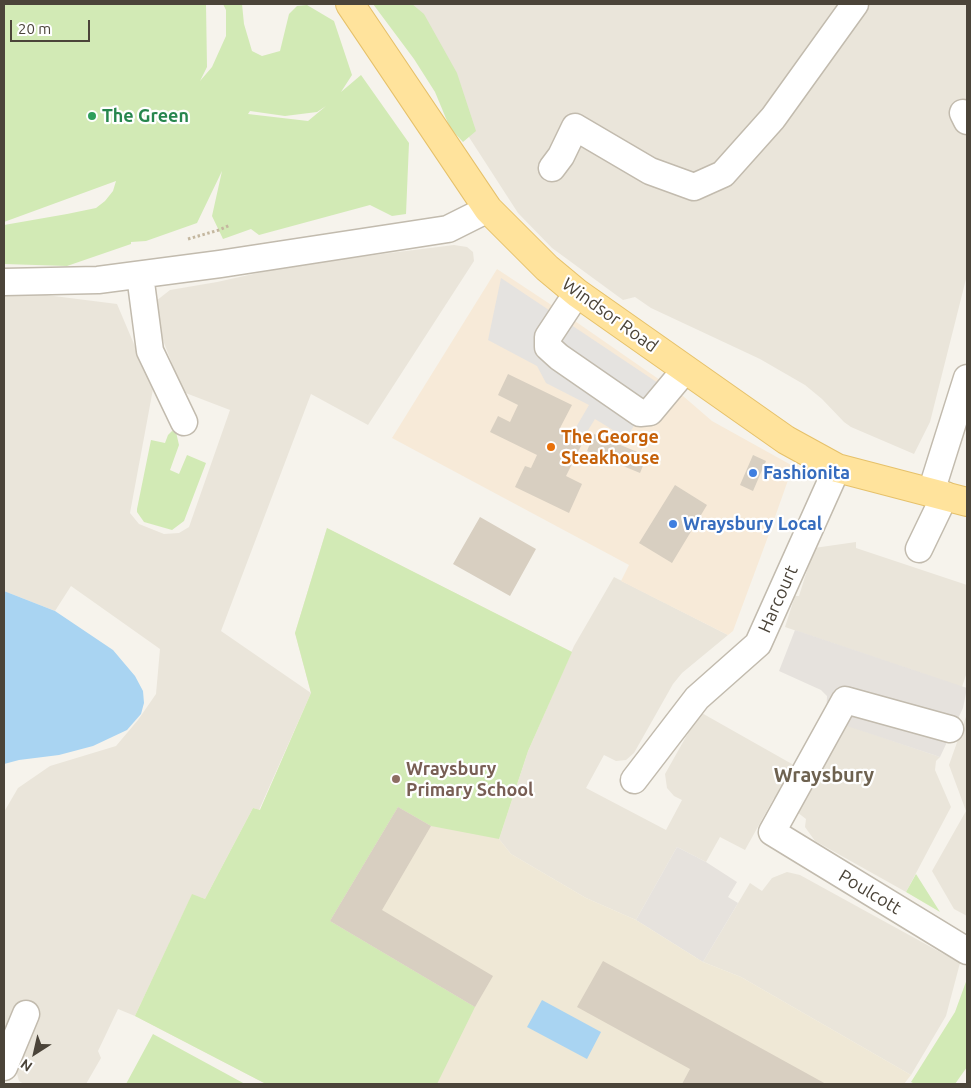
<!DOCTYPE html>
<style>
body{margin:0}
#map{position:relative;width:971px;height:1088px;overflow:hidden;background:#f6f3ec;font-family:Ubuntu,sans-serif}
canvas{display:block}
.frame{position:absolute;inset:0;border:5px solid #4b4439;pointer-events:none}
.north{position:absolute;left:10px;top:1028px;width:50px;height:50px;-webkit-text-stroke:4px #fff;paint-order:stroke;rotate:215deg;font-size:14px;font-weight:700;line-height:20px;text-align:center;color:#4b4439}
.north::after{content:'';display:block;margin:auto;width:18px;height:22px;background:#4b4439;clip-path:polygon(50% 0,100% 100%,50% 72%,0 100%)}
.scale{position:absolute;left:10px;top:20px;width:80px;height:22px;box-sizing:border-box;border:2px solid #4b4439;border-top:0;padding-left:6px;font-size:15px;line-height:18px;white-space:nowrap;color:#4b4439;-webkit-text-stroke:4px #fff;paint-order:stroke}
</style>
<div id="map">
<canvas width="971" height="1088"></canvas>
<div class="frame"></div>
<div class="north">N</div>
<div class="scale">20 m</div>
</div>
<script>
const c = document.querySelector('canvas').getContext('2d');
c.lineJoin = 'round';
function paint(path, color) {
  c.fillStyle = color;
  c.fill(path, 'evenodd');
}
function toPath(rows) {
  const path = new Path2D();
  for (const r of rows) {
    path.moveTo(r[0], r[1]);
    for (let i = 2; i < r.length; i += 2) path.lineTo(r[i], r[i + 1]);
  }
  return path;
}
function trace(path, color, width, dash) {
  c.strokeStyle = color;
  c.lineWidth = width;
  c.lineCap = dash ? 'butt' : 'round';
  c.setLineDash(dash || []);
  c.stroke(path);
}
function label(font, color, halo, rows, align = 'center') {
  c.font = font + ' Ubuntu,sans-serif';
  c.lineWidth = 4.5;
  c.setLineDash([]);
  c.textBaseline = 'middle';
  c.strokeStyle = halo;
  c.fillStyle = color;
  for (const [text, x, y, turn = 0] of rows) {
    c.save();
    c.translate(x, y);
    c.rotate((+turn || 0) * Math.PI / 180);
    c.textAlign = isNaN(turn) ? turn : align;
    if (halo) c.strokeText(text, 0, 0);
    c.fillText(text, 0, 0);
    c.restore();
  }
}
paint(toPath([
 [383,4,967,4,967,275,930,422,914,454,851,427,844,422,822,399,805,385,760,359,651,308,635,297,623,300,552,248,518,213],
 [454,245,467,247,473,252,474,261,368,425,311,394,221,631,311,693,259,810,253,808,205,899,192,895,135,1016,118,1009,98,1051,101,1058,86,1084,24,1084,19,1081,14,1063,4,1055,4,812,18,788,50,766,116,746,138,720,156,694,160,649,71,586,55,611,4,591,4,294,38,294,117,304,153,389,130,513,139,524,164,534,179,533,189,527,230,410,183,392,154,317,156,301,170,290,217,282,267,271,310,263],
 [856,542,856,548,967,585,967,672,962,687,785,627,795,596,799,596,814,548],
 [614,577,728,635,682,673,673,684,634,753,626,760,616,761,604,755,586,788,666,830,682,800,674,796,667,788,665,774,700,712,799,768,781,802,774,798,745,850,720,837,706,862,677,847,636,920,586,898,511,854,499,839,528,751,574,646],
 [967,714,967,916,954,909,932,871,966,811,949,765],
 [840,723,940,757,936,761,935,770,951,807,906,892,815,841,805,827,806,819,793,809],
 [787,872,800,875,960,963,946,1016,911,1075,741,977,703,962,750,883,762,891,772,878]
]), '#eae5da');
paint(toPath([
 [497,269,559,310,683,396,712,421,793,466,769,534,733,631,728,635,621,581,629,565,392,438]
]), '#f7ead8');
paint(toPath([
 [795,630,967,688,963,708,940,757,826,719,827,696,821,690,779,671],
 [677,847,706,862,737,882,728,897,738,903,703,962,636,920]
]), '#e6e2dd');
paint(toPath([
 [327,528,572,652,528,751,499,839,511,854,586,898,636,920,703,962,741,977,911,1075,904,1084,266,1084,135,1016,192,894,205,899,253,808,260,810,311,693,295,633]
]), '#efe8d6');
paint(toPath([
 [4,4,206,4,207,67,200,81,212,67,226,36,226,10,223,4,242,4,244,24,252,51,262,56,280,51,289,14,297,6,307,5,334,21,352,75,341,92,361,75,409,143,406,214,392,216,370,205,259,235,251,229,223,239,212,216,222,171,197,223,146,241,131,242,131,244,67,266,4,264,4,225,67,214,96,208,105,201,113,191,116,181,4,222],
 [326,106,308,121,248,114,250,111,285,116,317,112],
 [373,4,412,4,424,14,457,73,476,131,463,142,450,128,435,92,414,59],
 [172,431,176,432,179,445,170,470,179,474,187,455,206,463,184,521,172,530,144,522,137,512,137,509,151,440,165,443,168,435],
 [327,528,572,652,528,751,499,839,431,826,398,807,330,921,475,1007,437,1084,266,1084,135,1016,192,894,205,899,253,808,260,810,311,693,295,633],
 [916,874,940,912,906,892],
 [967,979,967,1067,955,1084,915,1084,911,1082,955,1012],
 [153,1034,245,1084,126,1084]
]), '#d2eab5');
paint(toPath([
 [501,278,661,385,626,438,595,419,585,435,575,429,589,405,546,383,537,366,488,340]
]), '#e5e3e0');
paint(toPath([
 [4,591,55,611,113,650,135,676,143,691,144,703,141,714,127,730,93,746,59,755,19,760,4,764],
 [542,1000,601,1032,587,1059,527,1027]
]), '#a9d4f2');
paint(toPath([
 [508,374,572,405,560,428,584,440,566,476,582,484,569,513,515,487,525,466,531,468,537,455,490,432,498,416,510,422,518,405,498,395],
 [594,434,647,456,640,473,587,451],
 [753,455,766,461,753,491,740,485],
 [675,485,707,505,672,563,639,543],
 [480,517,536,549,510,596,453,564],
 [398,807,431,826,382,910,493,976,475,1007,330,921],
 [603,961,826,1084,682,1084,690,1069,577,1007]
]), '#d8cfc1');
const minor = toPath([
 [963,113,967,121],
 [552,168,561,156,575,127,650,171,694,187,723,174,773,118,855,4],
 [140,275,150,351,184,422],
 [4,282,98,280,220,264,448,229,488,209],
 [577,293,548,337,548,347,559,357,640,413,650,412,685,370],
 [931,492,967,378],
 [919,549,945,495],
 [950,729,845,700,772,832,967,951],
 [634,780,697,698,758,644,837,468],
 [4,1067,26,1014]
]);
const major = toPath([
 [350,4,488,209,547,268,577,293,786,440,837,468,967,502]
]);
trace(minor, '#c2bbae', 29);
trace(major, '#e6c16a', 30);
trace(toPath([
 [188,239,219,230,230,225]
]), '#c4b79f', 3, [2.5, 2.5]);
trace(minor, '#fff', 26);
trace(major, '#ffe39c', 28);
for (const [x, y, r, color] of [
 [92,116,5,"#2e9e5b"],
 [551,447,5,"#e8710a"],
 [753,473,5,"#3f7fe0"],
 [673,524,5,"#3f7fe0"],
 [396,779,5,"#8d6e63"]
]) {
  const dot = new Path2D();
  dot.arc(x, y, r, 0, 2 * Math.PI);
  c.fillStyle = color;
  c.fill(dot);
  trace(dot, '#fff', 2);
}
label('bold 18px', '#27864d', '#fff', [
 ["The Green",102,116]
], 'left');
label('18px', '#4b4439', '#fff', [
 ["Windsor Road",610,315,36],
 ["Harcourt",778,599,-66],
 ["Poulcott",870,892,31]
]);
label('bold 18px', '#c56008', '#fff', [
 ["The George",561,437],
 ["Steakhouse",561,458]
], 'left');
label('bold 18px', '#366cbe', '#fff', [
 ["Fashionita",763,473],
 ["Wraysbury Local",683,524]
], 'left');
label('bold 18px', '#785e54', '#fff', [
 ["Wraysbury",406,769],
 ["Primary School",406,790]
], 'left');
label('bold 20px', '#6e6250', '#fff', [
 ["Wraysbury",824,775]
]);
</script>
